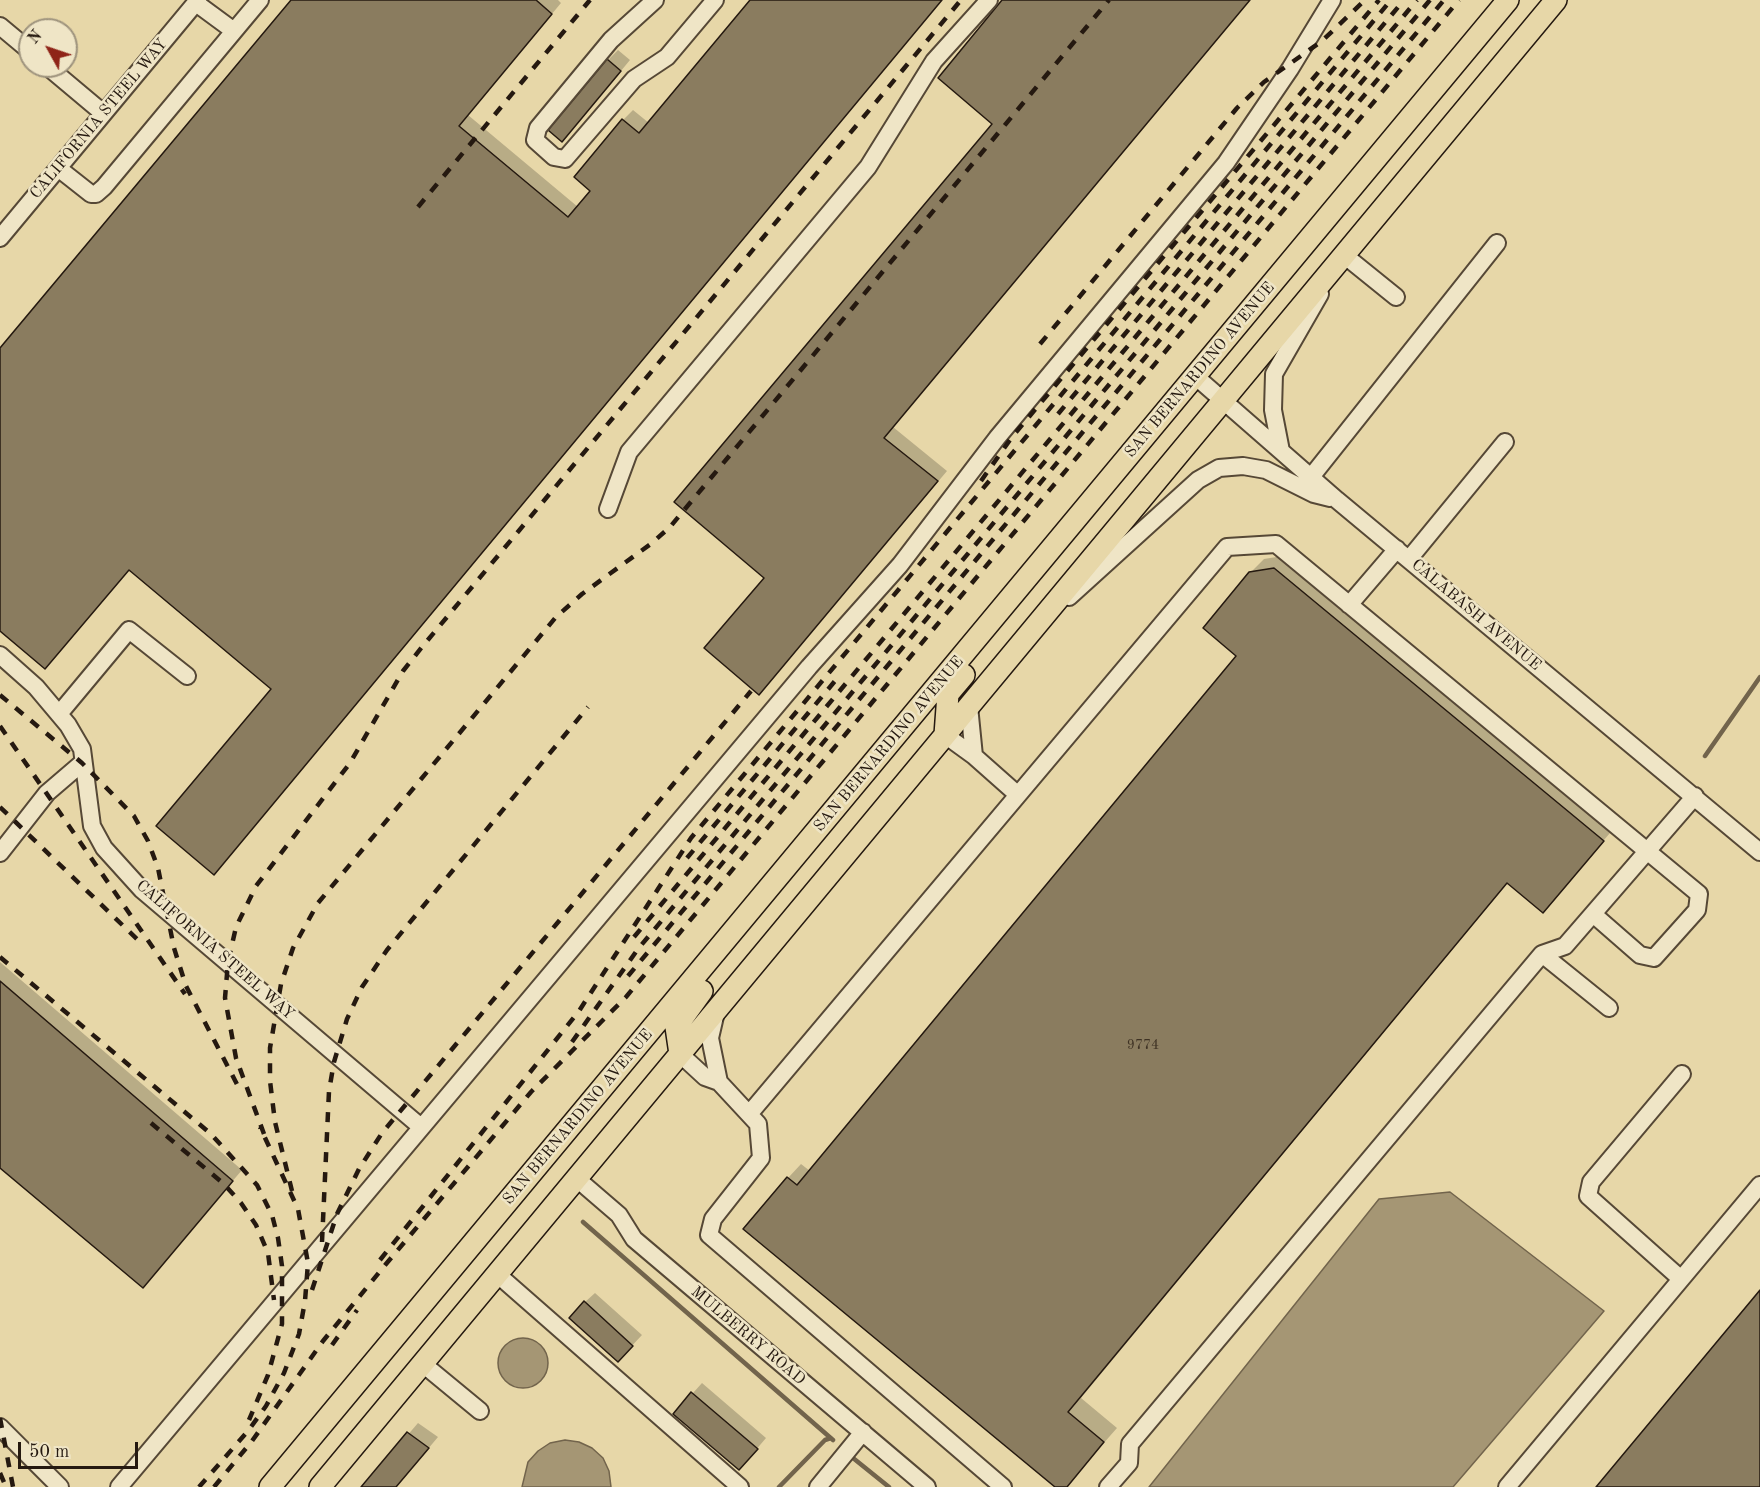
<!DOCTYPE html>
<style>
body{margin:0}
#map{position:relative;width:1760px;height:1487px;overflow:hidden;background:#e7d7a8;font-family:"Old Standard TT",serif}
canvas{display:block}
.north{position:absolute;left:18px;top:18px;width:60px;height:60px;box-sizing:border-box;background:#efe5c6;border:2px solid #9e937d;border-radius:50%;rotate:310deg;font-size:16px;font-weight:700;line-height:24px;text-align:center;color:#251910}
.north::after{content:'';display:block;margin:auto;width:21px;height:27px;background:#8f2418;clip-path:polygon(50% 0,100% 100%,50% 72%,0 100%)}
.scale{position:absolute;left:18px;top:1442px;width:120px;height:27px;box-sizing:border-box;border:3px solid #251910;border-top:0;padding-left:8px;font-size:18px;line-height:21px;white-space:nowrap;color:#251910;-webkit-text-stroke:4px #efe5c6;paint-order:stroke}
</style>
<div id="map">
<canvas width="1760" height="1487"></canvas>
<div class="north">N</div>
<div class="scale">50 m</div>
</div>
<script>
const c = document.querySelector('canvas').getContext('2d');
c.lineJoin = 'round';
function paint(path, color) {
  c.fillStyle = color;
  c.fill(path, 'evenodd');
}
function toPath(rows) {
  const path = new Path2D();
  for (const r of rows) {
    if (r.length === 3) {
      path.moveTo(r[0] + r[2], r[1]);
      path.arc(r[0], r[1], r[2], 0, 2 * Math.PI);
      continue;
    }
    path.moveTo(r[0], r[1]);
    for (let i = 2; i < r.length; i += 2) path.lineTo(r[i], r[i + 1]);
  }
  return path;
}
function trace(path, color, width, dash) {
  c.strokeStyle = color;
  c.lineWidth = width;
  c.lineCap = dash ? 'butt' : 'round';
  c.setLineDash(dash || []);
  c.stroke(path);
}
function label(font, color, halo, rows, align = 'center') {
  c.font = font + ' "Old Standard TT",serif';
  c.lineWidth = 5;
  c.setLineDash([]);
  c.textBaseline = 'middle';
  c.strokeStyle = halo;
  c.fillStyle = color;
  for (const [text, x, y, turn = 0] of rows) {
    c.save();
    c.translate(x, y);
    c.rotate((+turn || 0) * Math.PI / 180);
    c.textAlign = isNaN(turn) ? turn : align;
    if (halo) c.strokeText(text, 0, 0);
    c.fillText(text, 0, 0);
    c.restore();
  }
}
const water = toPath([
 [1450,1192,1604,1311,1453,1487,1149,1487,1379,1199,1450,1192],
 [523,1363,25],
 [565,1440,579,1442,592,1448,603,1458,609,1471,611,1487,522,1487,528,1462,538,1451,550,1443,565,1440]
]);
paint(water, '#a59674');
trace(water, '#72644c', 1.5);
paint(toPath([
 [293,0,558,0,561,3,468,115,578,207,592,191,623,120,633,110,649,123,752,0,942,0,214,873,273,689,130,569,45,667,0,629,0,351],
 [1004,0,1250,0,893,427,947,471,769,682,766,578,994,124],
 [618,50,630,60,572,130,608,60],
 [1289,555,1616,826,1543,911,1508,882,1081,1398,1117,1428,1065,1487,1057,1487,788,1178,801,1164,810,1171,1238,656,1250,573,1264,559],
 [0,962,242,1170,143,1286,0,1166],
 [595,1293,642,1335,628,1350,585,1302],
 [702,1383,766,1438,749,1458,675,1413],
 [418,1423,438,1437,396,1487,363,1487]
]), '#0003');
trace(toPath([
 [1705,756,1760,677],
 [583,1222,833,1440],
 [853,1458,889,1487],
 [779,1487,825,1440,831,1438]
]), '#72644c', 4.5);
const building = toPath([
 [291,0,536,0,552,14,459,126,568,217,590,191,574,177,622,119,639,133,750,0,942,0,214,875,156,826,271,689,129,570,45,669,0,631,0,348,291,0],
 [1002,0,1250,0,884,438,938,481,759,695,704,648,764,578,674,502,992,124,938,78,1002,0],
 [607,59,621,71,562,142,548,130,607,59],
 [1274,568,1604,841,1543,913,1507,883,1068,1412,1104,1442,1067,1487,1055,1487,743,1229,787,1177,797,1185,1236,656,1203,628,1249,572,1274,568],
 [0,981,233,1181,143,1288,0,1168,0,981],
 [1760,1290,1760,1487,1596,1487,1760,1290],
 [584,1301,633,1346,618,1362,569,1318,584,1301],
 [691,1392,758,1449,739,1470,673,1414,691,1392],
 [407,1432,429,1448,396,1487,361,1487,407,1432]
]);
paint(building, '#8a7c5f');
trace(building, '#251910', 1.5);
const minor = toPath([
 [655,0,611,40,538,128,535,140,554,157,565,159,634,79,667,57,715,0],
 [196,3,234,31],
 [0,26,30,51],
 [47,66,103,113],
 [58,168,91,194,96,194,104,187,260,0],
 [0,238,198,0],
 [1338,264,1344,255,1396,297],
 [1195,376,1337,500,1760,852],
 [1281,451,1273,410,1274,374,1320,294],
 [1311,477,1497,243],
 [608,509,629,452,868,167,934,61,989,0],
 [1409,559,1505,442],
 [1069,597,1198,480,1219,468,1243,466,1266,470,1314,494,1330,498],
 [1349,605,1397,549],
 [0,655,36,687,68,725,82,749,92,826,104,848,142,890,421,1127],
 [969,706,974,756],
 [59,714,129,630,187,676],
 [945,735,974,756,1018,795],
 [0,853,47,793,82,763],
 [1542,954,1609,1008],
 [716,1012,710,1038,719,1082],
 [680,1054,705,1077,719,1082,758,1124,761,1158,713,1219,709,1235,1003,1487],
 [750,1113,1227,547,1276,544,1699,894,1697,910,1654,958,1640,955,1593,914],
 [576,1178,619,1215,634,1239,927,1487],
 [497,1274,740,1487],
 [1681,1279,1588,1196,1591,1182,1682,1074],
 [423,1364,480,1411],
 [0,1427,60,1487],
 [119,1487,809,667,900,565,997,438,1226,163,1290,69,1332,0],
 [818,1487,863,1432],
 [1108,1487,1129,1463,1130,1444,1542,954,1565,946,1695,796],
 [1507,1487,1760,1185]
]);
const major = toPath([
 [945,735,948,694,964,675],
 [680,1054,676,1027,702,991],
 [270,1487,1508,0],
 [320,1487,1556,0]
]);
trace(minor, '#564836', 20);
trace(major, '#251910', 24);
trace(minor, '#efe5c6', 16);
trace(major, '#e7d7a8', 21);
trace(toPath([
 [418,207,590,0],
 [1040,344,1237,108,1264,82,1322,41,1365,0],
 [1058,414,1404,0],
 [981,481,1012,437,1379,0],
 [0,695,82,763,134,816,148,841,158,868,174,948,186,986,240,1090],
 [0,726,185,994],
 [0,807,140,942],
 [687,858,835,681],
 [634,937,1417,0],
 [0,957,211,1134,257,1185,272,1215,278,1238,282,1266,282,1324,268,1375,249,1420],
 [628,976,1444,0],
 [572,1042,638,949,1430,0],
 [151,1123,224,1184,241,1203,256,1225,268,1253,274,1300],
 [264,1134,236,1058,225,998,228,962,236,927,256,886,350,763,403,671,422,647,961,0],
 [292,1191,275,1122,270,1081,270,1048,281,984,293,948,318,903,556,617,582,594,652,543,670,527,1109,0],
 [322,1242,329,1091,334,1062,347,1019,362,987,387,950,588,707],
 [380,1260,579,1011,691,838,1391,0],
 [312,1290,337,1214,359,1169,382,1133,751,691],
 [332,1345,357,1310],
 [0,1418,13,1487],
 [0,1473,6,1487],
 [199,1487,248,1431,266,1406,284,1373,299,1334,305,1301,308,1263,298,1209,260,1127],
 [214,1487,252,1441,323,1341,386,1264,531,1092,626,997,1459,0]
]), '#251910', 4.5, [10, 10]);
label('14px', '#3e3224', null, [
 ["9774",1143,1045]
]);
label('16px', '#251910', '#efe5c6', [
 ["CALIFORNIA STEEL WAY",99,119,-50],
 ["SAN BERNARDINO AVENUE",1200,370,-50],
 ["CALABASH AVENUE",1476,615,40],
 ["SAN BERNARDINO AVENUE",889,744,-50],
 ["CALIFORNIA STEEL WAY",215,950,41],
 ["SAN BERNARDINO AVENUE",578,1117,-50],
 ["MULBERRY ROAD",748,1336,40]
]);
</script>
